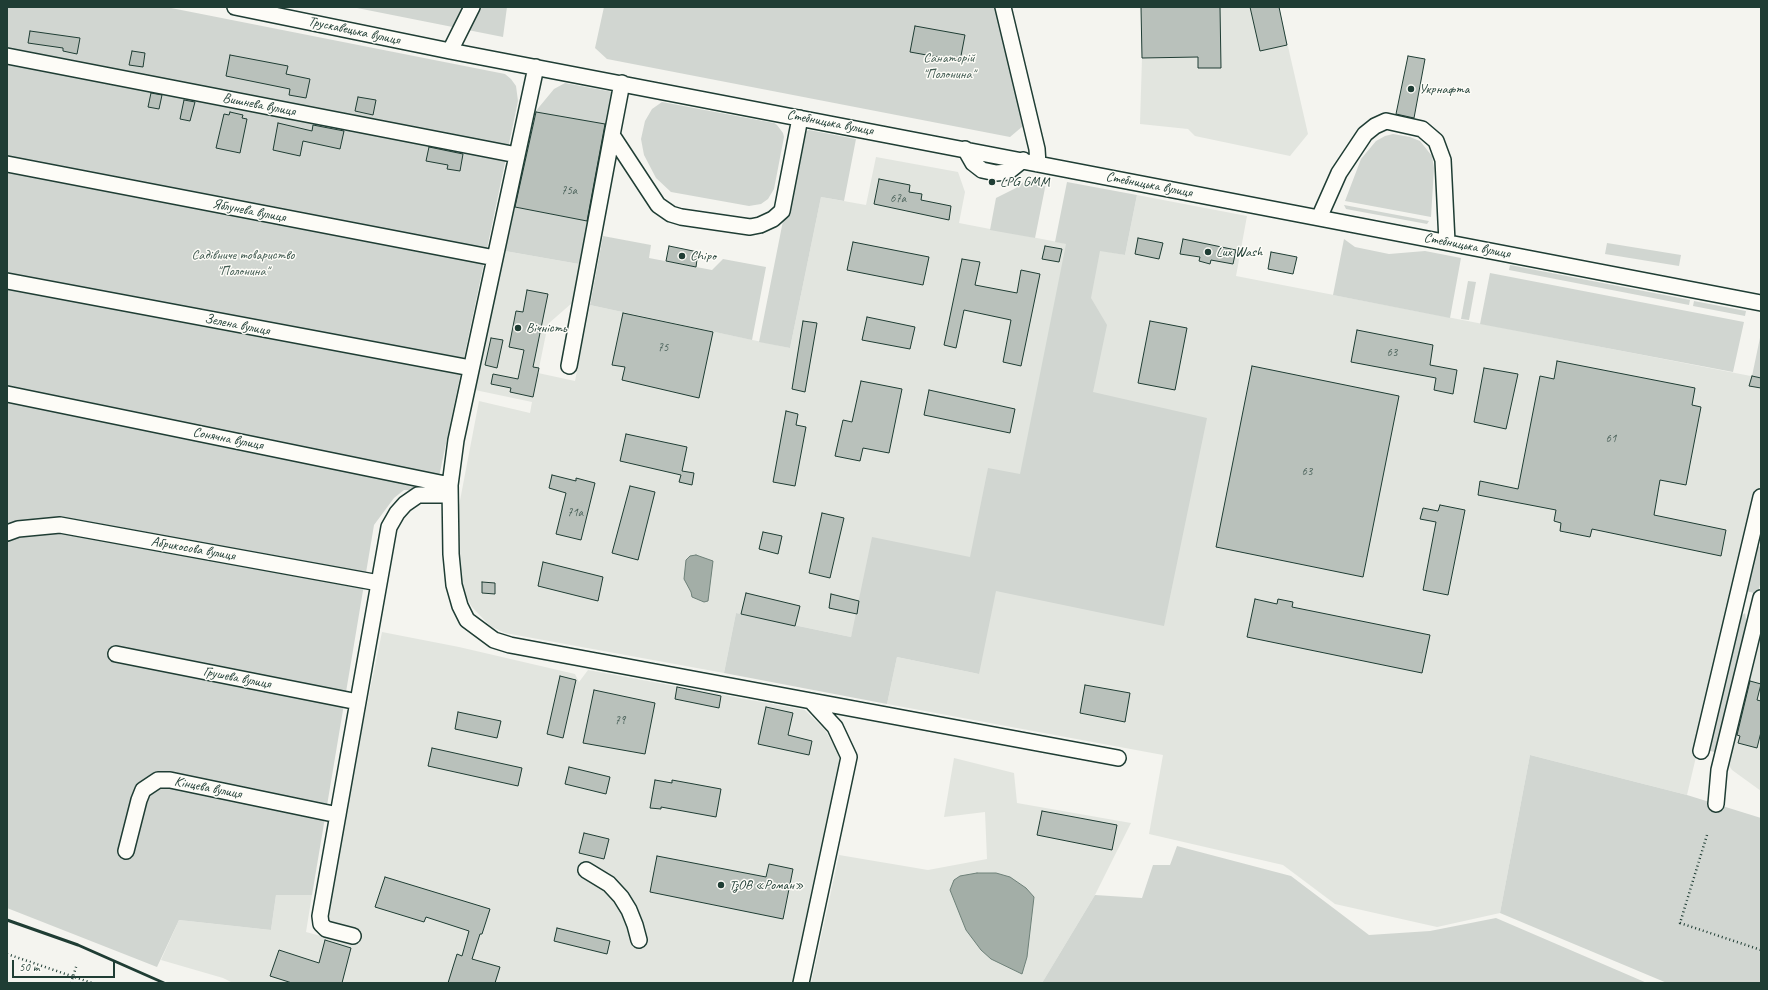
<!DOCTYPE html>
<meta charset="utf-8">
<style>
body{margin:0}
#map{position:relative;width:1768px;height:990px;overflow:hidden;background:#f4f4ef;font-family:Caveat,sans-serif}
canvas{display:block}
.frame{position:absolute;inset:0;border:8px solid #1f3d34;pointer-events:none}
.scale{position:absolute;left:12px;top:960px;width:103px;height:18px;box-sizing:border-box;border:2px solid #1f3d34;border-top:0;padding-left:5px;font-size:12px;line-height:14px;white-space:nowrap;color:#1f3d34;-webkit-text-stroke:3px #fdfcf7;paint-order:stroke}
</style>
<div id="map">
<canvas width="1768" height="990"></canvas>
<div class="frame"></div>
<div class="scale">50 m</div>
</div>
<script>
const c = document.querySelector('canvas').getContext('2d');
c.lineJoin = 'round';
function paint(path, color) {
  c.fillStyle = color;
  c.fill(path, 'evenodd');
}
function toPath(rows) {
  const path = new Path2D();
  for (const r of rows) {
    path.moveTo(r[0], r[1]);
    for (let i = 2; i < r.length; i += 2) path.lineTo(r[i], r[i + 1]);
  }
  return path;
}
function trace(path, color, width, dash) {
  c.strokeStyle = color;
  c.lineWidth = width;
  c.lineCap = dash ? 'butt' : 'round';
  c.setLineDash(dash || []);
  c.stroke(path);
}
function label(font, color, halo, rows, align = 'center') {
  c.font = font + ' Caveat,sans-serif';
  c.lineWidth = 3;
  c.setLineDash([]);
  c.textBaseline = 'middle';
  c.strokeStyle = halo;
  c.fillStyle = color;
  for (const [text, x, y, turn = 0] of rows) {
    c.save();
    c.translate(x, y);
    c.rotate((+turn || 0) * Math.PI / 180);
    c.textAlign = isNaN(turn) ? turn : align;
    if (halo) c.strokeText(text, 0, 0);
    c.fillText(text, 0, 0);
    c.restore();
  }
}
paint(toPath([
 [1141,7,1279,7,1308,134,1290,156,1195,136,1188,129,1140,124,1142,58],
 [876,157,958,172,965,192,959,223,1125,255,1137,195,1247,216,1236,276,1761,378,1761,482,1687,795,1530,755,1500,913,1437,927,1335,904,1283,865,1149,834,1163,755,887,704,897,657,979,674,857,614,851,637,736,613,724,673,505,633,490,626,472,607,461,588,458,511,479,401,530,413,532,402,475,390,505,251,579,264,572,303,548,324,538,373,575,381,590,305,790,348,821,197,866,205],
 [382,632,459,647,575,674,579,682,588,670,805,710,825,730,840,756,792,983,233,983,223,978,161,960,179,920,271,930,276,895,312,895,306,932,328,938,321,930,331,878],
 [1761,634,1761,791,1732,770,1727,763,1746,680,1750,681],
 [954,758,1014,773,1017,803,1131,823,1095,895,1042,983,811,983,839,855,928,870,987,859,985,812,944,817]
]), '#e2e5df');
paint(toPath([
 [7,7,166,7,505,74,511,79,516,86,518,101,436,491,404,490,394,498,374,525,312,895,276,895,271,930,179,920,157,967,7,908],
 [352,7,507,7,503,37],
 [604,7,995,7,1023,126,1010,137,607,59,595,48],
 [565,83,613,92,607,125,535,112,554,89],
 [662,102,774,123,777,125,783,133,784,137,774,189,768,199,761,204,749,206,671,192,656,178,644,155,641,139,645,121,652,109],
 [809,130,856,139,844,201,821,197,790,348,759,342,799,140,805,132],
 [1393,134,1410,137,1420,141,1432,156,1434,168,1431,217,1345,201,1361,159,1376,141,1385,136],
 [1027,179,1046,183,1035,238,990,230,996,198,1016,188],
 [1067,182,1137,195,1125,255,1100,251,1091,298,1107,325,1093,392,1207,418,1164,626,996,591,979,674,897,657,887,704,724,673,736,613,851,637,872,537,970,557,988,468,1020,474,1066,244,1055,242],
 [1344,205,1429,221,1427,224,1346,209],
 [515,207,588,221,579,264,505,251],
 [603,236,651,245,649,258,712,270,723,259,766,267,752,340,590,305],
 [1344,239,1355,247,1389,254,1425,251,1461,258,1450,318,1333,295],
 [1607,243,1681,255,1679,266,1605,254],
 [1510,265,1690,300,1689,305,1509,270],
 [1490,273,1744,322,1733,372,1480,324],
 [1468,281,1476,282,1469,320,1461,319],
 [1694,301,1746,311,1745,316,1693,306],
 [1761,333,1761,378,1752,376],
 [1753,545,1761,547,1761,580,1758,594,1742,590],
 [1745,613,1748,632,1718,753,1703,749,1737,620],
 [1530,755,1687,795,1761,818,1761,983,1667,983,1500,913],
 [1177,846,1291,876,1369,935,1430,931,1496,918,1647,983,1042,983,1095,895,1142,898,1153,865,1170,865]
]), '#d1d6d1');
const water = toPath([
 [696,555,713,561,708,601,704,602,692,597,691,592,684,579,686,560,690,556,696,555],
 [977,873,996,873,1010,877,1026,888,1034,897,1027,957,1022,974,991,959,981,950,966,930,950,890,954,880,960,876,977,873]
]);
paint(water, '#a3aea7');
trace(water, '#6e8179', 1);
const building = toPath([
 [1141,7,1220,7,1221,68,1198,68,1198,57,1142,58,1141,7],
 [1250,7,1279,7,1287,45,1260,51,1250,7],
 [915,26,965,35,960,61,910,52,915,26],
 [30,31,80,38,77,54,63,51,63,48,28,43,30,31],
 [132,51,145,53,143,67,129,65,132,51],
 [230,55,288,66,286,74,310,79,306,98,289,95,290,89,226,76,230,55],
 [1408,56,1425,59,1414,118,1396,114,1408,56],
 [151,93,162,95,159,109,148,107,151,93],
 [358,97,376,100,373,115,355,111,358,97],
 [184,100,195,102,190,121,180,119,184,100],
 [230,112,243,115,242,118,247,119,240,153,216,148,224,114,229,115,230,112],
 [536,112,605,124,587,221,515,207,536,112],
 [278,123,312,131,313,125,344,131,340,149,303,141,300,156,273,150,278,123],
 [429,147,463,154,460,171,447,169,448,165,426,161,429,147],
 [879,179,910,185,909,192,922,194,921,200,951,206,949,220,874,204,879,179],
 [1138,238,1163,243,1159,259,1135,254,1138,238],
 [1183,239,1236,250,1233,264,1211,260,1210,264,1199,261,1200,257,1180,254,1183,239],
 [853,242,929,257,923,285,847,270,853,242],
 [669,246,698,252,696,267,666,261,669,246],
 [1045,246,1062,249,1059,262,1042,259,1045,246],
 [1271,252,1297,257,1293,274,1268,269,1271,252],
 [962,259,980,262,975,285,1017,293,1021,270,1040,274,1021,366,1003,362,1011,320,964,310,956,348,944,345,962,259],
 [527,290,548,294,533,367,539,368,533,397,510,392,511,388,491,384,493,374,518,379,524,350,509,347,516,311,523,312,527,290],
 [623,313,713,332,699,398,622,380,625,367,612,365,623,313],
 [867,317,915,327,910,349,862,340,867,317],
 [803,321,817,323,805,392,792,389,803,321],
 [1150,321,1187,328,1175,390,1138,383,1150,321],
 [1357,330,1433,345,1430,365,1457,370,1453,394,1434,390,1436,378,1351,362,1357,330],
 [491,338,503,340,497,368,485,365,491,338],
 [1557,361,1695,388,1692,405,1701,407,1686,485,1660,480,1654,515,1726,530,1721,556,1592,529,1590,537,1560,531,1561,523,1554,521,1556,510,1478,495,1480,481,1518,489,1540,376,1554,379,1557,361],
 [1252,366,1399,396,1363,577,1216,547,1252,366],
 [1484,368,1518,374,1506,429,1474,422,1484,368],
 [1752,376,1761,378,1761,388,1749,386,1752,376],
 [861,381,902,389,889,453,863,448,860,461,835,456,843,420,852,422,861,381],
 [929,390,1015,409,1010,433,924,415,929,390],
 [786,411,798,414,796,425,806,427,795,486,773,482,786,411],
 [626,434,687,447,682,471,694,473,692,485,679,482,681,475,620,461,626,434],
 [552,475,576,481,576,478,595,483,581,540,556,534,566,493,549,488,552,475],
 [630,486,655,492,638,560,612,553,630,486],
 [1440,505,1465,510,1448,595,1423,590,1436,522,1420,519,1423,508,1438,511,1440,505],
 [822,513,844,518,830,578,809,573,822,513],
 [763,532,782,536,778,554,759,549,763,532],
 [543,562,603,577,598,601,538,586,543,562],
 [482,582,495,583,495,594,482,593,482,582],
 [746,593,800,606,795,626,741,614,746,593],
 [831,594,859,601,857,614,829,608,831,594],
 [1255,599,1277,604,1278,599,1293,602,1292,607,1430,635,1422,673,1247,637,1255,599],
 [560,676,576,680,563,738,547,734,560,676],
 [1750,681,1761,684,1757,700,1761,701,1761,732,1757,748,1738,743,1740,736,1737,735,1750,681],
 [1085,685,1130,693,1125,722,1080,713,1085,685],
 [677,687,721,696,719,708,675,699,677,687],
 [594,690,655,703,645,754,583,743,594,690],
 [766,707,793,713,788,735,812,741,809,755,758,744,766,707],
 [458,712,501,721,497,738,455,729,458,712],
 [432,748,522,768,518,786,428,766,432,748],
 [569,767,610,777,606,794,565,784,569,767],
 [655,780,672,783,672,780,721,789,716,817,661,807,661,809,650,808,655,780],
 [1042,811,1117,825,1112,850,1037,835,1042,811],
 [584,833,609,839,604,859,579,853,584,833],
 [657,856,766,877,769,864,793,869,783,919,650,892,657,856],
 [385,877,490,909,482,934,480,934,472,959,500,967,495,983,448,983,457,954,462,956,469,931,426,917,424,922,375,907,385,877],
 [557,928,610,941,607,954,554,941,557,928],
 [325,940,351,948,342,983,292,983,270,976,279,950,319,963,325,940]
]);
paint(building, '#b9c1bb');
trace(building, '#1f3d34', 1);
const minor = toPath([
 [235,7,450,51,1761,303],
 [1003,7,1037,149,1038,164],
 [450,51,472,7],
 [7,56,517,155],
 [536,67,456,440,450,485,451,554,454,585,460,606,467,620,494,640,510,645,1118,758],
 [622,83,612,135,658,205,671,214,681,217,750,227,760,225,773,219,782,211,800,118],
 [965,149,973,163,982,170,996,173,1008,172,1023,160],
 [7,164,495,258],
 [1319,218,1339,173,1365,134,1375,126,1386,121,1422,129,1436,141,1443,160,1447,242],
 [7,281,471,368],
 [569,366,612,135],
 [7,394,450,485],
 [7,533,18,529,60,525,379,583],
 [116,654,358,702],
 [1701,751,1761,497],
 [1716,804,1719,770,1761,598],
 [126,851,139,800,143,790,158,780,170,780,338,815],
 [586,870,609,884,621,897,629,910,635,925,639,940],
 [353,936,326,929,321,924,320,916,389,527,397,513,405,504,418,495,450,495],
 [801,983,849,757,835,727,811,701]
]);
trace(minor, '#1f3d34', 18);
trace(toPath([
 [1707,835,1680,923,1761,950],
 [7,954,92,983],
 [71,983,77,964]
]), '#1f3d34', 2.5, [1, 3]);
trace(minor, '#fdfcf7', 15);
trace(toPath([
 [7,920,78,945,164,983]
]), '#1f3d34', 3);
for (const [x, y, r, color] of [
 [1411,89,4,"#1f3d34"],
 [992,182,4,"#1f3d34"],
 [1208,252,4,"#1f3d34"],
 [682,256,4,"#1f3d34"],
 [518,328,4,"#1f3d34"],
 [721,885,4,"#1f3d34"]
]) {
  const dot = new Path2D();
  dot.arc(x, y, r, 0, 2 * Math.PI);
  c.fillStyle = color;
  c.fill(dot);
  trace(dot, '#fdfcf7', 1.5);
}
label('12px', '#465e56', null, [
 ["75а",569,191],
 ["67а",898,199],
 ["75",663,348],
 ["63",1392,353],
 ["61",1611,439],
 ["63",1307,472],
 ["71а",575,513],
 ["79",620,721]
]);
label('14px', '#1f3d34', '#fdfcf7', [
 ["Трускавецька вулиця",354,31,12],
 ["Вишнева вулиця",259,105,11],
 ["Стебницька вулиця",830,123,11],
 ["Стебницька вулиця",1149,185,11],
 ["Яблунева вулиця",249,211,11],
 ["Стебницька вулиця",1467,246,11],
 ["Зелена вулиця",237,325,11],
 ["Сонячна вулиця",228,439,11],
 ["Абрикосова вулиця",193,549,10],
 ["Грушева вулиця",237,678,11],
 ["Кінцева вулиця",208,788,11]
]);
label('14px', '#435c53', '#fdfcf7', [
 ["Санаторій",949,58],
 ["\"Полонина\"",949,74],
 ["Садівниче товариство",243,255],
 ["\"Полонина\"",243,271]
]);
label('14px', '#1f3d34', '#fdfcf7', [
 ["Укрнафта",1419,89],
 ["LPG GMM",1000,182],
 ["Lux Wash",1216,252],
 ["Chipo",690,256],
 ["Вічність",526,328],
 ["ТзОВ «Роман»",729,885]
], 'left');
</script>
